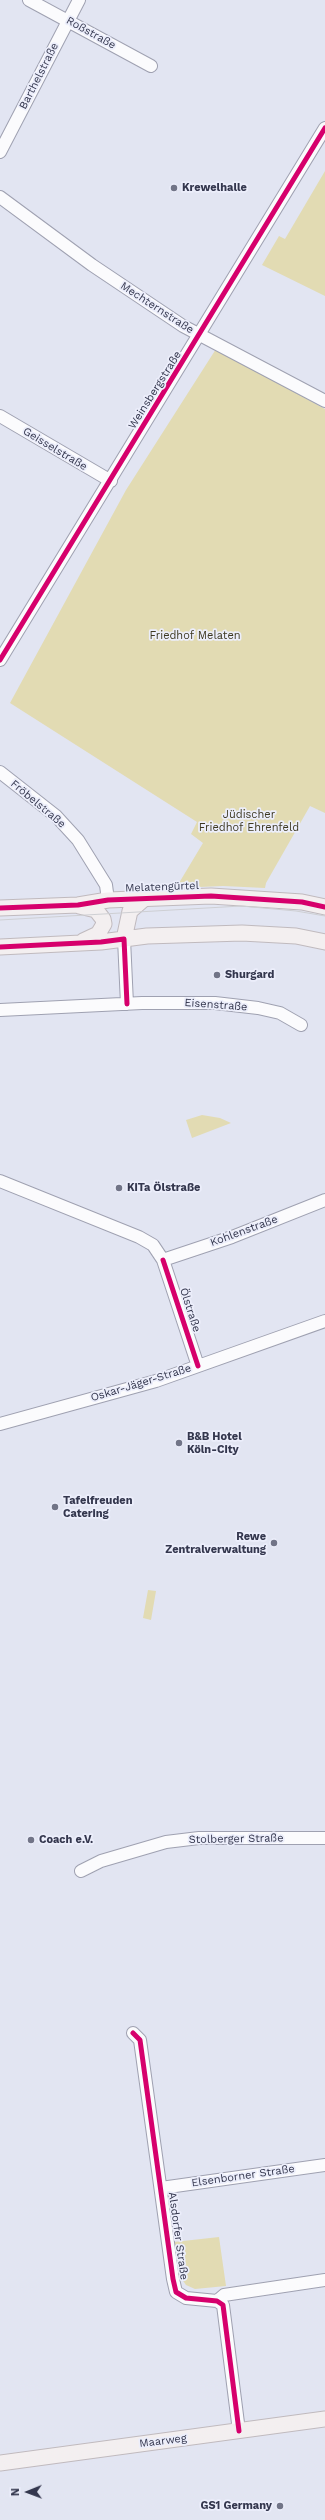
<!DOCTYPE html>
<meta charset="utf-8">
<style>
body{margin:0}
#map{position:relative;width:325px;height:2520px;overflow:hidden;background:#e2e5f2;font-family:"Work Sans",sans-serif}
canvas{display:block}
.north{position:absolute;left:8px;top:2472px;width:40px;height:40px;-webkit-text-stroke:3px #eceefb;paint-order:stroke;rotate:269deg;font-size:11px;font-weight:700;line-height:16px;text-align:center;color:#34374e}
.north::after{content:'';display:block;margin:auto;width:14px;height:18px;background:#34374e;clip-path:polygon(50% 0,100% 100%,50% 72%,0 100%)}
</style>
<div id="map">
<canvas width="325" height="2520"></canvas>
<div class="north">N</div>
</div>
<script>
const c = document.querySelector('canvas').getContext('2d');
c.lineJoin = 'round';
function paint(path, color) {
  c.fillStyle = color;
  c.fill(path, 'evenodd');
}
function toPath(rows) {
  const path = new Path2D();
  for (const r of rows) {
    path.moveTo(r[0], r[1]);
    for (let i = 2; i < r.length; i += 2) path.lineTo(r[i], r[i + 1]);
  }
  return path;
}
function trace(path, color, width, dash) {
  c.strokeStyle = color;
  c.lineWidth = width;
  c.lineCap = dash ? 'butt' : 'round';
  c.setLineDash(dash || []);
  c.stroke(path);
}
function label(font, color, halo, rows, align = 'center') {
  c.font = font + ' "Work Sans",sans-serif';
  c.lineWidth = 3.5;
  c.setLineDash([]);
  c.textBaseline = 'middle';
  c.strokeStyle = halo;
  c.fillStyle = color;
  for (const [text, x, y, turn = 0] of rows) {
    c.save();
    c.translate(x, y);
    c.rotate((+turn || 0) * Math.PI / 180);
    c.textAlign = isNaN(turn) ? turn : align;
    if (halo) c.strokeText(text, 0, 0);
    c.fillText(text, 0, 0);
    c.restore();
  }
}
paint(toPath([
 [325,171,325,296,262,265,279,236,285,239],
 [216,349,325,409,325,813,310,806,266,883,265,888,223,886,176,888,203,843,191,834,197,822,10,703,126,490],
 [202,1115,220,1118,231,1123,192,1138,186,1120],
 [148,1590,156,1591,151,1620,143,1618],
 [219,2237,226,2286,195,2289,186,2285,179,2275,174,2242]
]), '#e2dbb3');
const minor = toPath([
 [29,0,151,66],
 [0,152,79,0],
 [0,197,92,265,183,326,325,401],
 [0,416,111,481],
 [0,660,325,128],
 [0,772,56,816,78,840,106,885,108,900],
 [124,939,127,1004],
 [0,1010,142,1003,215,1003,258,1008,280,1013,301,1025],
 [0,1181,139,1237,153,1245,163,1260,198,1366],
 [163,1260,232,1237,325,1200],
 [0,1424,156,1381,325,1321],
 [81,1871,101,1861,166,1842,199,1838,325,1838],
 [133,2033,140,2040,173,2279,176,2292,186,2298,217,2301,223,2305,239,2431],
 [161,2188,325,2165],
 [217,2301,224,2295,325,2280]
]);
const major = toPath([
 [79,906,96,910,103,919,104,924,98,934,83,941],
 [0,908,78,905,108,900,211,896,302,902,325,907],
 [124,939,130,911,145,898],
 [0,947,101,942,147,936,242,933,296,936,325,942],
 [0,2463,325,2419]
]);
trace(minor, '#9fa1b1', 14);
trace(major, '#c0babe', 17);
trace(minor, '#fbfbfd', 12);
trace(major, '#f3eff0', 15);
trace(toPath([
 [0,920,241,906,296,911,325,916]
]), '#cecfd3', 1);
trace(toPath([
 [0,660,325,128],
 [0,908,78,905,108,900,211,896,302,902,325,907],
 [0,947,101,942,124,939,127,1004],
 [163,1260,198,1366],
 [133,2033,140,2040,173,2279,176,2292,186,2298,217,2301,223,2305,239,2431]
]), '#d6006c', 5);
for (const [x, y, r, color] of [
 [174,188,4,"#717487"],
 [217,975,4,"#717487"],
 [119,1188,4,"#717487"],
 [179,1443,4,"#717487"],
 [55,1507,4,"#717487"],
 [274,1543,4,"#717487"],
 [31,1840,4,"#717487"],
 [280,2506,4,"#717487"]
]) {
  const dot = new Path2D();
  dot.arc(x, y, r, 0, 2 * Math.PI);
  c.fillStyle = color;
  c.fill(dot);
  trace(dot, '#eceefb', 1.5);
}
label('11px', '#34374e', '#eceefb', [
 ["Roßstraße",91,33,29],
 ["Barthelstraße",39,76,-63],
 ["Mechternstraße",157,308,33],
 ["Weinsbergstraße",155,390,-58],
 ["Geisselstraße",55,449,31],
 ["Fröbelstraße",38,804,40],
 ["Melatengürtel",162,887,-2],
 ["Eisenstraße",216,1005,4],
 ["Kohlenstraße",244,1231,-20],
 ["Ölstraße",190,1310,72],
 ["Oskar-Jäger-Straße",141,1383,-17],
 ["Stolberger Straße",236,1839,-1],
 ["Elsenborner Straße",243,2176,-8],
 ["Alsdorfer Straße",178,2236,82],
 ["Maarweg",163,2441,-7]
]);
label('bold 11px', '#34374e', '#eceefb', [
 ["Krewelhalle",182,188],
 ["Shurgard",225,975],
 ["KiTa Ölstraße",127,1188],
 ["B&B Hotel",187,1437],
 ["Köln-City",187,1450],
 ["Tafelfreuden",63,1501],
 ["Catering",63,1514],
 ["Rewe",266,1537,"right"],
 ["Zentralverwaltung",266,1550,"right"],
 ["Coach e.V.",39,1840],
 ["GS1 Germany",272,2506,"right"]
], 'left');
label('11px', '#3d3821', '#eceefb', [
 ["Friedhof Melaten",195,636],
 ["Jüdischer",249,815],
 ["Friedhof Ehrenfeld",249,828]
]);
</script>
